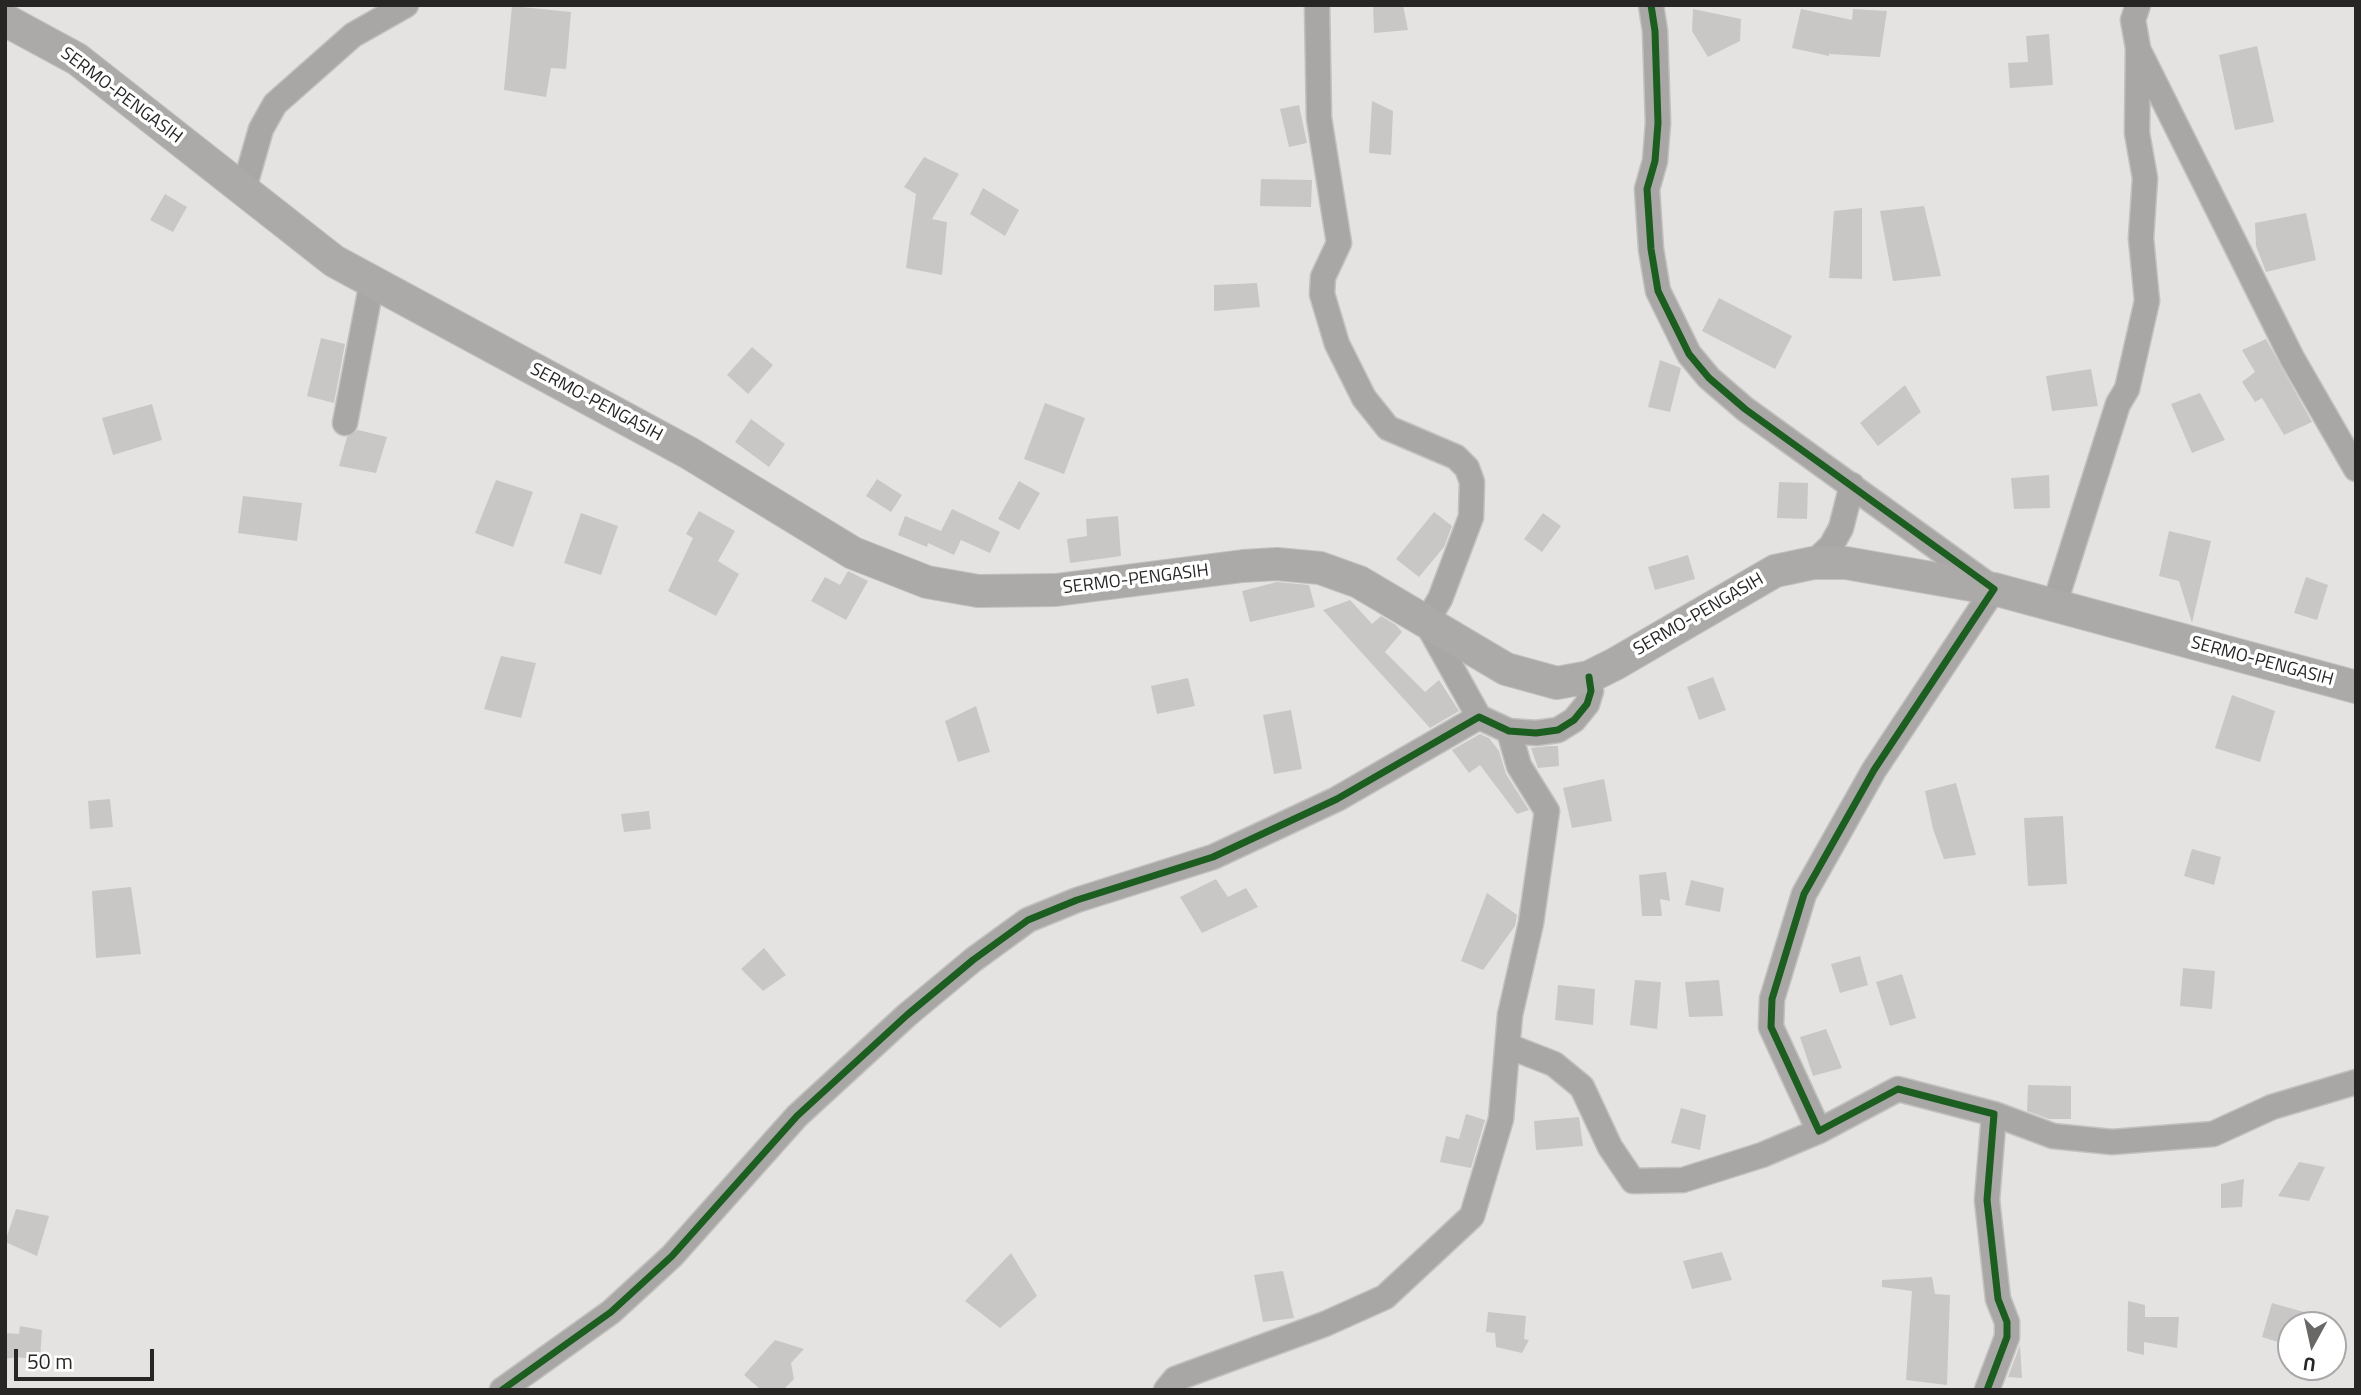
<!DOCTYPE html>
<style>
body{margin:0}
#map{position:relative;width:2361px;height:1395px;overflow:hidden;background:#e5e3e1;font-family:"Titillium Web",sans-serif}
canvas{display:block}
.frame{position:absolute;inset:0;border:7px solid #272625;pointer-events:none}
.north{position:absolute;left:2277px;top:1311px;width:70px;height:70px;box-sizing:border-box;background:#fff;border:2px solid #a9a8a8;border-radius:50%;rotate:188deg;font-size:19px;font-weight:700;line-height:28px;text-align:center;color:#272625}
.north::after{content:'';display:block;margin:auto;width:24px;height:32px;background:#6a6867;clip-path:polygon(50% 0,100% 100%,50% 72%,0 100%)}
.scale{position:absolute;left:14px;top:1349px;width:140px;height:32px;box-sizing:border-box;border:4px solid #272625;border-top:0;padding-left:9px;font-size:21px;line-height:24px;white-space:nowrap;color:#272625;-webkit-text-stroke:5px #fff;paint-order:stroke}
</style>
<div id="map">
<canvas width="2361" height="1395"></canvas>
<div class="frame"></div>
<div class="north">U</div>
<div class="scale">50 m</div>
</div>
<script>
const c = document.querySelector('canvas').getContext('2d');
c.lineJoin = 'round';
function paint(path, color) {
  c.fillStyle = color;
  c.fill(path, 'evenodd');
}
function toPath(rows) {
  const path = new Path2D();
  for (const r of rows) {
    path.moveTo(r[0], r[1]);
    for (let i = 2; i < r.length; i += 2) path.lineTo(r[i], r[i + 1]);
  }
  return path;
}
function trace(path, color, width, dash) {
  c.strokeStyle = color;
  c.lineWidth = width;
  c.lineCap = dash ? 'butt' : 'round';
  c.setLineDash(dash || []);
  c.stroke(path);
}
function label(font, color, halo, rows, align = 'center') {
  c.font = font + ' "Titillium Web",sans-serif';
  c.lineWidth = 7;
  c.setLineDash([]);
  c.textBaseline = 'middle';
  c.strokeStyle = halo;
  c.fillStyle = color;
  for (const [text, x, y, turn = 0] of rows) {
    c.save();
    c.translate(x, y);
    c.rotate((+turn || 0) * Math.PI / 180);
    c.textAlign = isNaN(turn) ? turn : align;
    if (halo) c.strokeText(text, 0, 0);
    c.fillText(text, 0, 0);
    c.restore();
  }
}
paint(toPath([
 [1373,5,1403,5,1408,30,1374,33],
 [512,6,571,12,566,69,551,68,546,97,504,90],
 [1693,9,1741,19,1740,41,1708,57,1692,31],
 [1801,9,1852,20,1853,9,1887,11,1880,57,1829,54,1829,56,1792,48],
 [2049,34,2053,85,2010,88,2008,63,2028,62,2026,36],
 [2257,46,2274,122,2235,130,2219,55],
 [1372,101,1393,111,1391,155,1369,153],
 [1299,105,1307,143,1289,147,1280,109],
 [924,157,959,174,932,219,947,222,942,275,906,268,916,194,904,187],
 [1261,179,1312,180,1311,207,1260,206],
 [983,188,1019,210,1005,236,970,214],
 [165,194,187,207,173,232,150,220],
 [1924,206,1941,276,1893,281,1880,211],
 [1862,208,1862,279,1829,278,1834,211],
 [2306,213,2316,260,2266,272,2256,246,2255,223],
 [1257,283,1260,307,1214,311,1214,285],
 [1719,298,1792,336,1775,369,1702,331],
 [321,338,345,344,334,403,307,396],
 [2266,339,2312,422,2284,435,2262,398,2255,402,2242,382,2255,372,2242,350],
 [752,347,773,365,748,394,727,375],
 [1660,360,1681,368,1670,412,1648,407],
 [2091,369,2098,406,2052,411,2046,376],
 [1905,385,1921,412,1878,446,1860,423],
 [2200,393,2225,440,2192,453,2171,404],
 [1045,403,1085,418,1064,474,1024,459],
 [152,404,162,440,113,455,102,418],
 [751,419,785,444,769,467,735,442],
 [358,430,387,437,376,473,339,466,347,437],
 [2049,475,2050,508,2014,509,2011,478],
 [877,479,902,495,891,512,866,496],
 [496,480,533,492,513,547,475,533],
 [1019,481,1040,493,1019,530,998,519],
 [1779,482,1808,483,1807,519,1777,518],
 [243,496,302,503,297,541,238,533],
 [952,509,1000,532,990,553,961,540,954,555,928,543,927,547,898,535,905,516,941,531],
 [699,511,735,531,718,561,739,574,716,616,668,591,693,538,686,534],
 [1434,512,1452,526,1444,547,1419,577,1396,559],
 [581,513,618,526,601,575,564,563],
 [1543,513,1561,526,1542,552,1524,539],
 [1118,516,1121,556,1070,563,1067,539,1087,536,1086,519],
 [2169,531,2211,541,2192,623,2179,581,2159,576],
 [1688,555,1695,579,1655,590,1648,567],
 [848,571,868,581,846,620,811,601,825,577,840,585],
 [2306,577,2328,585,2317,620,2294,613],
 [1277,582,1309,585,1315,607,1250,622,1242,591],
 [1350,600,1372,624,1381,616,1396,625,1402,632,1385,652,1425,692,1439,680,1459,711,1430,728,1323,610],
 [501,656,536,663,521,718,484,709],
 [1713,677,1726,710,1699,720,1687,687],
 [1188,678,1195,706,1157,714,1151,686],
 [2232,695,2275,711,2260,762,2215,748],
 [976,706,990,752,958,762,945,721],
 [1291,710,1302,769,1274,774,1263,715],
 [1480,734,1489,738,1499,751,1506,774,1529,810,1517,814,1480,765,1469,773,1452,750],
 [1549,746,1558,746,1559,766,1538,768,1531,748],
 [1604,779,1612,821,1572,828,1563,788],
 [1956,783,1976,855,1944,859,1933,829,1925,791],
 [110,799,113,827,90,829,88,801],
 [649,811,651,829,624,832,621,814],
 [2063,816,2067,884,2028,886,2024,818],
 [2192,849,2221,857,2214,885,2184,876],
 [1666,872,1670,901,1660,899,1662,916,1642,916,1639,875],
 [1216,879,1228,897,1246,888,1258,907,1202,933,1180,897],
 [1691,880,1724,888,1720,912,1685,905],
 [131,887,141,954,96,958,92,891],
 [1487,893,1517,915,1515,926,1483,970,1461,961],
 [764,948,786,975,763,991,741,969],
 [1860,956,1868,985,1840,993,1831,964],
 [2183,968,2215,971,2212,1009,2180,1006],
 [1902,974,1916,1018,1890,1026,1876,982],
 [1635,980,1661,982,1657,1029,1630,1025],
 [1719,980,1723,1016,1689,1017,1685,982],
 [1558,985,1595,989,1593,1025,1555,1020],
 [1826,1029,1842,1068,1813,1076,1800,1037],
 [2028,1085,2071,1086,2071,1119,2049,1119,2027,1111],
 [1681,1108,1706,1115,1700,1150,1671,1143],
 [1466,1114,1485,1120,1471,1168,1440,1162,1446,1136,1459,1139],
 [1579,1117,1583,1146,1536,1150,1534,1121],
 [2299,1162,2325,1167,2309,1201,2278,1196],
 [2244,1179,2242,1207,2221,1208,2221,1184],
 [16,1209,49,1216,37,1256,5,1242],
 [1722,1252,1732,1280,1692,1289,1683,1261],
 [1011,1253,1037,1296,1000,1328,965,1301],
 [1283,1271,1294,1318,1263,1322,1254,1275],
 [1932,1277,1935,1294,1950,1295,1947,1385,1906,1380,1912,1291,1882,1287,1882,1280],
 [2128,1301,2145,1305,2145,1317,2179,1317,2177,1348,2144,1342,2144,1355,2127,1351],
 [2272,1303,2304,1312,2300,1325,2291,1325,2291,1346,2262,1337],
 [1488,1312,1526,1316,1524,1339,1529,1340,1522,1353,1496,1347,1495,1333,1486,1332],
 [20,1326,42,1330,40,1360,17,1357,5,1359,5,1333,19,1334],
 [775,1340,804,1349,791,1363,794,1379,783,1390,761,1390,744,1375],
 [2020,1345,2022,1378,2008,1377]
]), '#c9c7c6');
const minor = toPath([
 [1317,5,1319,118,1339,243,1323,277,1322,294,1337,344,1364,398,1388,428,1456,457,1467,468,1472,482,1471,517,1440,599,1426,622,1479,717],
 [1651,5,1655,31,1658,123,1655,161,1647,189,1651,249,1658,291,1689,354,1709,378,1745,409,1994,589,1874,770,1804,894,1772,999,1771,1027,1819,1131,1898,1089,1994,1114,1987,1200,1998,1299,2007,1322,2007,1337,1987,1390],
 [2140,53,2292,358,2356,469],
 [243,192,261,129,275,104,353,35,406,5],
 [345,423,372,282],
 [1813,563,1831,546,1841,528,1852,485],
 [2054,606,2118,404,2127,389,2147,301,2141,238,2145,178,2137,133,2138,48,2133,20,2138,5],
 [1508,1046,1554,1064,1582,1087,1610,1147,1633,1181,1683,1180,1762,1155,1819,1131],
 [1994,1114,2053,1136,2112,1142,2213,1134,2272,1107,2356,1082],
 [502,1390,611,1312,672,1256,797,1116,907,1015,973,960,1028,920,1077,900,1213,857,1337,799,1479,717,1509,731,1536,733,1558,730,1574,720,1587,704,1591,691,1589,677],
 [1166,1390,1175,1379,1325,1324,1385,1297,1472,1216,1501,1119,1510,1015,1531,923,1547,811,1519,766,1509,731]
]);
const major = toPath([
 [5,20,77,59,334,261,689,453,853,553,927,582,978,591,1056,590,1243,566,1277,564,1320,568,1359,582,1506,669,1557,683,1589,677,1615,664,1775,571,1813,563,1846,563,1994,589,2356,687]
]);
trace(minor, '#c2c1c0', 27);
trace(major, '#c2c1c0', 34);
trace(minor, '#a8a7a6', 24);
trace(major, '#abaaa8', 32);
trace(toPath([
 [1651,5,1655,31,1658,123,1655,161,1647,189,1651,249,1658,291,1689,354,1709,378,1745,409,1994,589,1874,770,1804,894,1772,999,1771,1027,1819,1131,1898,1089,1994,1114,1987,1200,1998,1299,2007,1322,2007,1337,1987,1390],
 [502,1390,611,1312,672,1256,797,1116,907,1015,973,960,1028,920,1077,900,1213,857,1337,799,1479,717,1509,731,1536,733,1558,730,1574,720,1587,704,1591,691,1589,677]
]), '#1b5e20', 7);
label('18px', '#272625', '#fff', [
 ["SERMO-PENGASIH",121,96,37],
 ["SERMO-PENGASIH",596,403,28],
 ["SERMO-PENGASIH",1136,580,-7],
 ["SERMO-PENGASIH",1699,615,-30],
 ["SERMO-PENGASIH",2262,662,15]
]);
</script>
